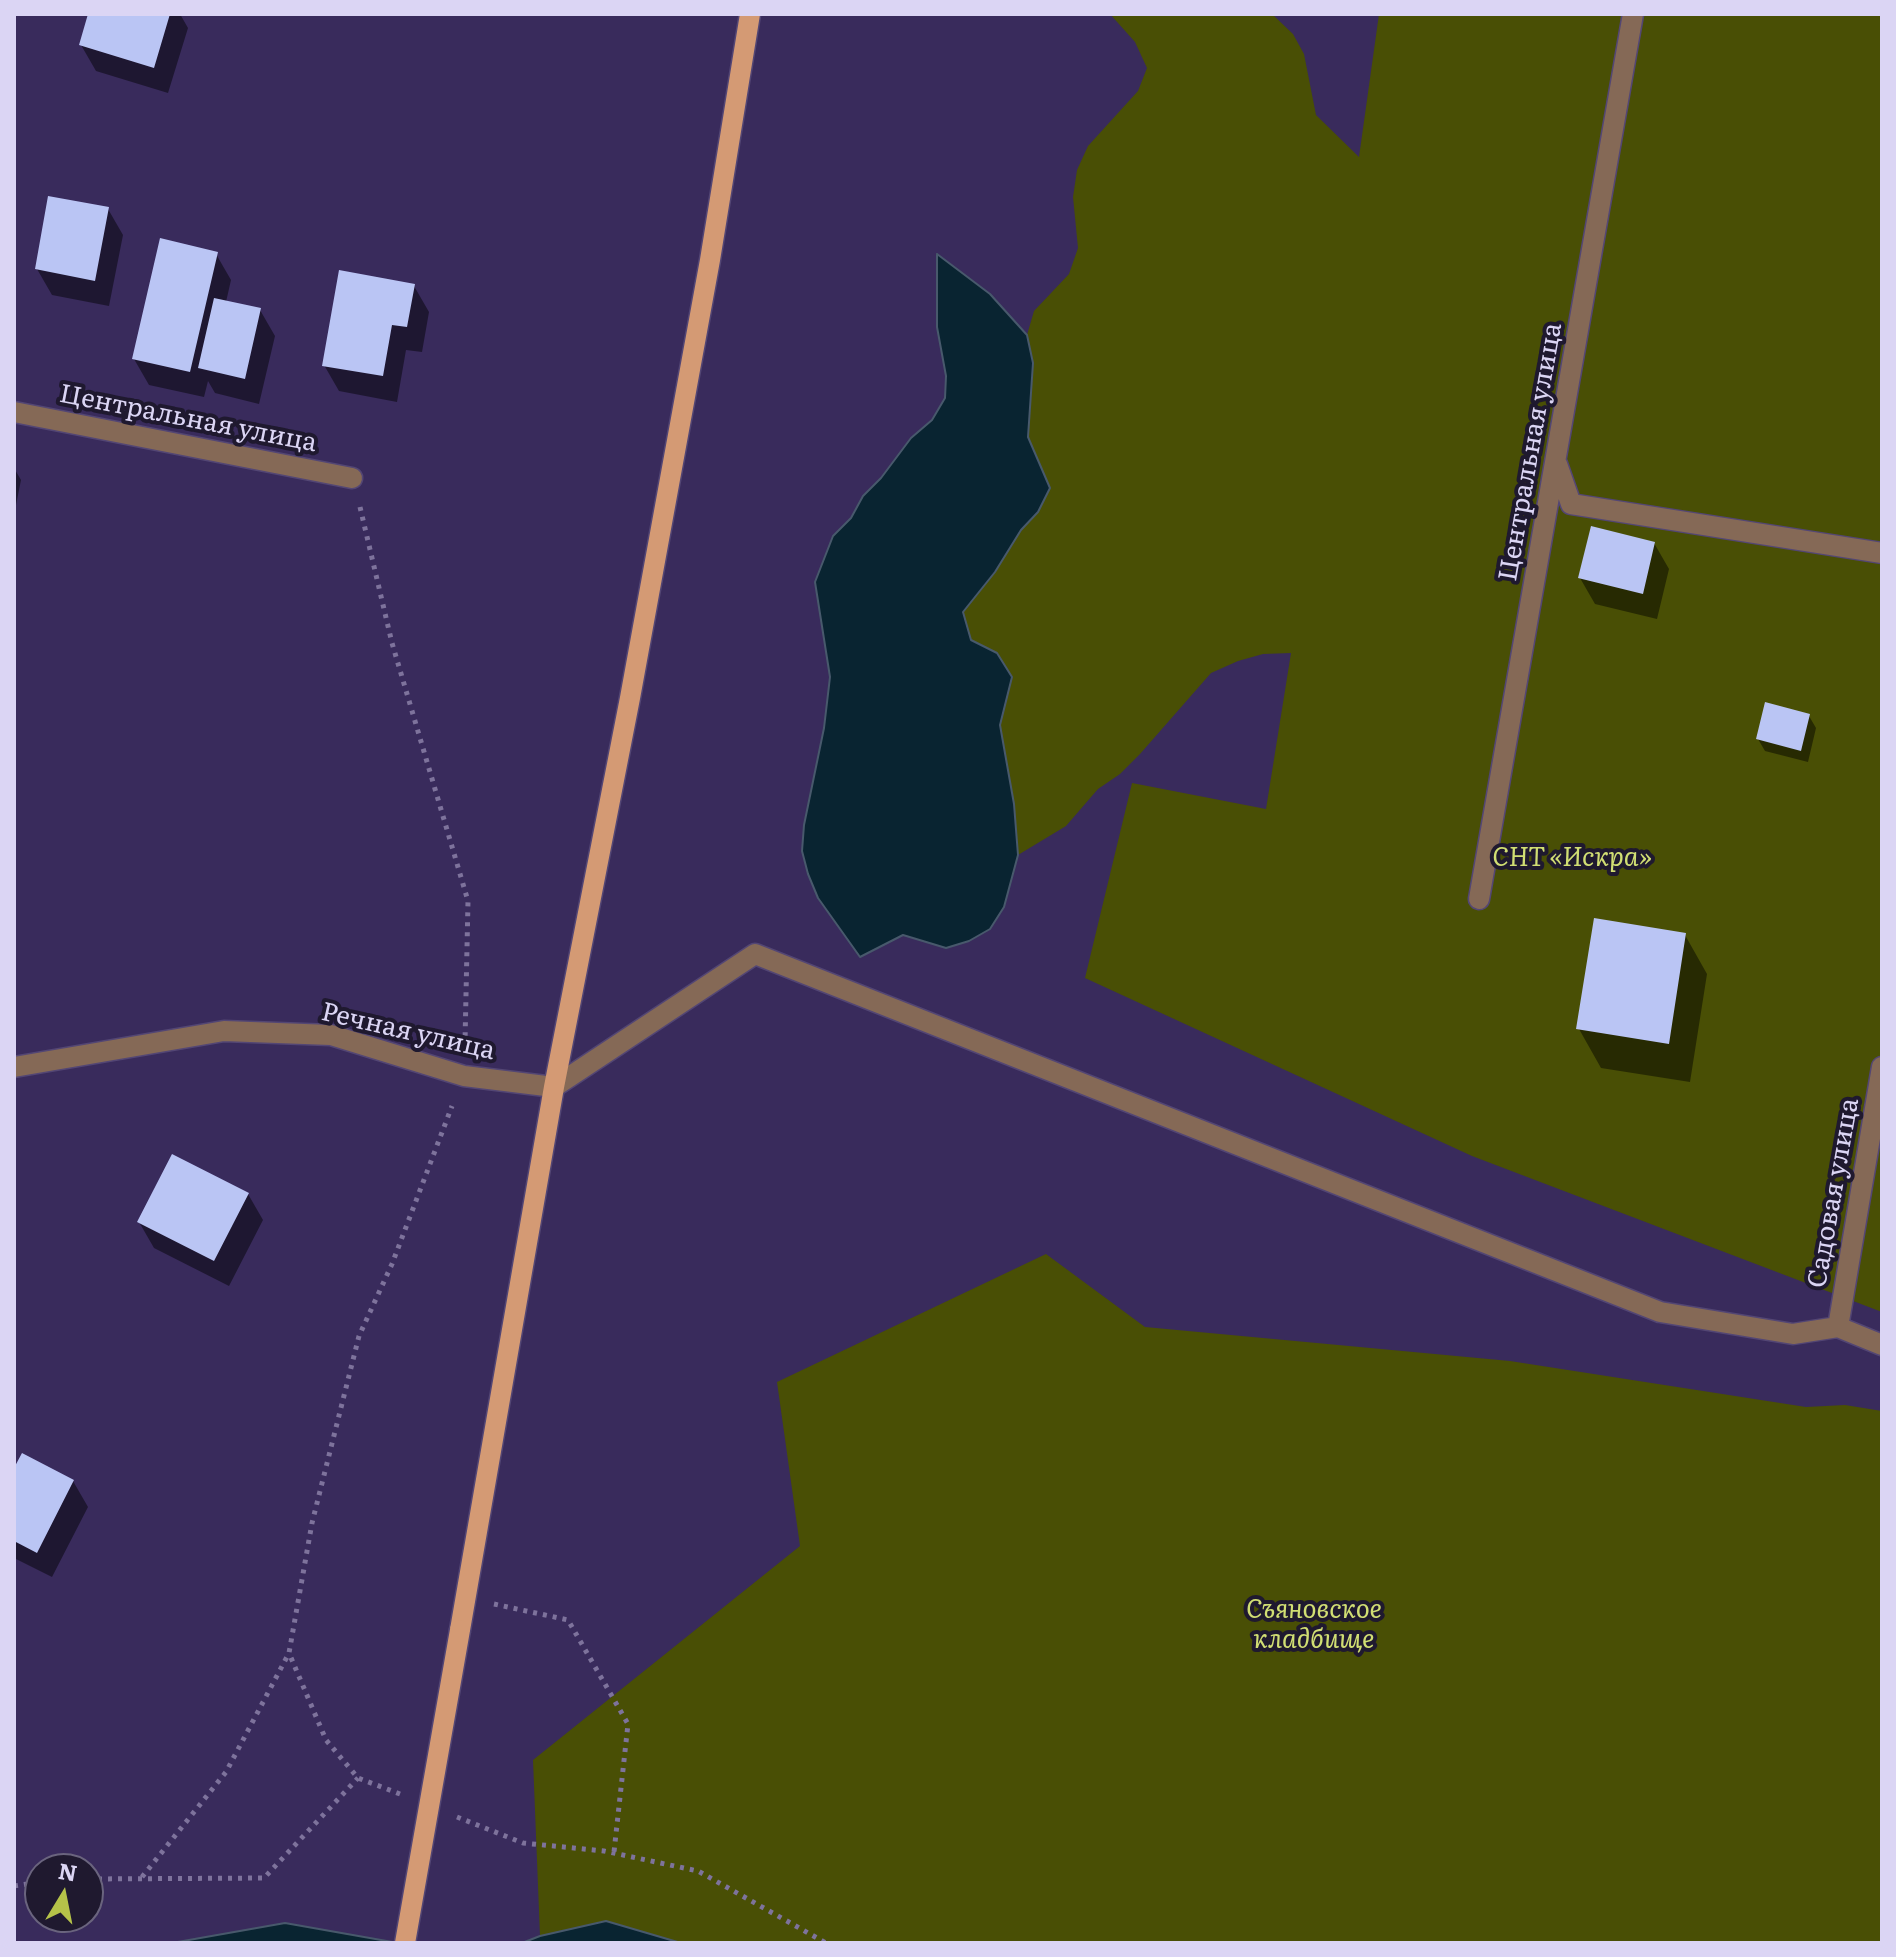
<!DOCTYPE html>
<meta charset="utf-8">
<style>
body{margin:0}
#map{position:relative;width:1896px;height:1957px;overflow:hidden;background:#392b5c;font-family:Literata,serif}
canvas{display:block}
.frame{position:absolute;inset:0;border:16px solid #dbd5f4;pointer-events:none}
.north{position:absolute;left:24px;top:1853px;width:80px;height:80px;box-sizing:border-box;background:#1f192f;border:2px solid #6a647e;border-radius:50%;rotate:10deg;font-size:22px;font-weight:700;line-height:32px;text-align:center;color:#dbd5f4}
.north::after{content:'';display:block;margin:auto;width:28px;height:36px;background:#b5c249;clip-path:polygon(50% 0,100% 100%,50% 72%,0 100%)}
</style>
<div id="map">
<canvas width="1896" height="1957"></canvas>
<div class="frame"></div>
<div class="north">N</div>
</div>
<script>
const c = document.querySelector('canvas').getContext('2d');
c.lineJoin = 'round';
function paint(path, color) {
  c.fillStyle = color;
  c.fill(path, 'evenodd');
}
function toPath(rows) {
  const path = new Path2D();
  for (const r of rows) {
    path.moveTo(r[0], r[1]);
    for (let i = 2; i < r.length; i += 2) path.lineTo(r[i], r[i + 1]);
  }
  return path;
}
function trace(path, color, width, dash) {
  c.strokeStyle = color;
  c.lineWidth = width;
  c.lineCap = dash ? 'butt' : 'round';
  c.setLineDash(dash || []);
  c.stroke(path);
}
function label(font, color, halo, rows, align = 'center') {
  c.font = font + ' Literata,serif';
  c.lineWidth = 8;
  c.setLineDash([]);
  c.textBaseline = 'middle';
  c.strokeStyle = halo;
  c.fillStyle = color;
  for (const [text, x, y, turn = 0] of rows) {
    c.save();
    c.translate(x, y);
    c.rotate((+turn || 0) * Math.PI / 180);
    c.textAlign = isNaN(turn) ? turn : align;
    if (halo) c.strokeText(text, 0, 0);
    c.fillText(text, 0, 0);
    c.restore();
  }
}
paint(toPath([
 [1110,14,1272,14,1293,34,1304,54,1316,115,1359,157,1379,14,1882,14,1882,1312,1472,1156,1085,978,1132,783,1266,809,1291,653,1263,654,1238,661,1211,673,1140,754,1120,774,1098,789,1066,826,1018,855,1014,804,1000,724,1012,677,997,653,971,640,963,612,995,572,1021,530,1038,512,1050,488,1028,437,1033,363,1027,335,1034,311,1069,274,1078,248,1073,197,1077,170,1088,146,1138,91,1147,68,1135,42],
 [1046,1254,1145,1327,1510,1361,1806,1407,1845,1405,1882,1411,1882,1943,681,1943,606,1921,540,1936,533,1760,800,1546,777,1382]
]), '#494f05');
const water = toPath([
 [937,254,990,294,1027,335,1033,363,1028,437,1050,488,1038,512,1021,530,995,572,963,612,971,640,997,653,1012,677,1000,725,1014,804,1018,855,1004,907,990,929,969,941,946,948,903,935,860,957,818,898,808,874,802,851,804,825,824,728,830,677,815,582,833,536,851,518,863,496,881,478,911,438,932,420,945,398,946,376,937,327,937,254],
 [606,1921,681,1943,522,1943,540,1936,606,1921],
 [285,1923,398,1943,172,1943,285,1923]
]);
paint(water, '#092431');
trace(water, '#48596c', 2);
paint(toPath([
 [90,14,180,14,188,28,168,93,96,71,81,45],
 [108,209,123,235,109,306,52,295,37,269],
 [216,254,231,280,226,302,260,310,275,336,259,404,215,393,208,381,204,397,149,385,134,359],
 [414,286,429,312,422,352,406,350,397,402,339,391,324,365],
 [14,468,21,480,14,515],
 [1654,543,1669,569,1657,619,1595,604,1580,578],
 [1809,716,1816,728,1808,762,1765,751,1758,739],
 [1685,935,1707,974,1690,1082,1601,1068,1579,1029],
 [248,1194,263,1220,229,1286,154,1248,139,1222],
 [14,1473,73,1481,88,1507,52,1577,14,1558]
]), '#0007');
paint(toPath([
 [88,14,170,14,154,68,79,45],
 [48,196,109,207,95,281,35,269],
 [160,238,218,252,190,372,132,359],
 [339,270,415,284,407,327,392,325,383,376,322,366],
 [214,298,261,308,245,379,198,368],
 [1591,526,1655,542,1643,594,1578,578],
 [1765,702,1810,714,1801,751,1756,739],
 [1594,918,1686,933,1669,1044,1576,1029],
 [172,1154,249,1193,214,1261,137,1222],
 [22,1453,74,1480,37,1553,14,1541,14,1468]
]), '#bac5f4');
const minor = toPath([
 [14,412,352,478],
 [1557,464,1571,504,1882,553],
 [1479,899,1633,14],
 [14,1067,224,1031,331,1035,464,1076,554,1087,755,954,1660,1312,1793,1334,1838,1327,1882,1345],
 [1838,1327,1882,1067]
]);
const major = toPath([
 [460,1630,554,1087,630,698,710,260,750,14]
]);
trace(minor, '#534674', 23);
trace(major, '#534674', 23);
trace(toPath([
 [360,507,392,643,468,901,465,1042],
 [494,1604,568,1620,628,1724,614,1852],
 [400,1794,358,1778,326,1740,289,1653,312,1523,359,1336,392,1264,452,1106],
 [457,1817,523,1843,604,1851,698,1871,826,1943],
 [142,1877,226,1772,289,1653],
 [88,1879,264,1878,358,1778],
 [14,1886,40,1882]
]), '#7e739c', 5, [4, 6]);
trace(minor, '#856956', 20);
trace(major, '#d49a74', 20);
const majorBridge = toPath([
 [405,1943,460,1630]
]);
trace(majorBridge, '#534674', 23, []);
trace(majorBridge, '#d49a74', 20);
label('26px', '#dbd5f4', '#1f192f', [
 ["Центральная улица",188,419,11],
 ["Центральная улица",1531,452,-80],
 ["Речная улица",408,1032,13],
 ["Садовая улица",1834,1193,-80]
]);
label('italic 26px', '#d1de73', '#1f192f', [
 ["СНТ «Искра»",1572,858],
 ["Съяновское",1314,1610],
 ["кладбище",1314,1640]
]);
</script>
